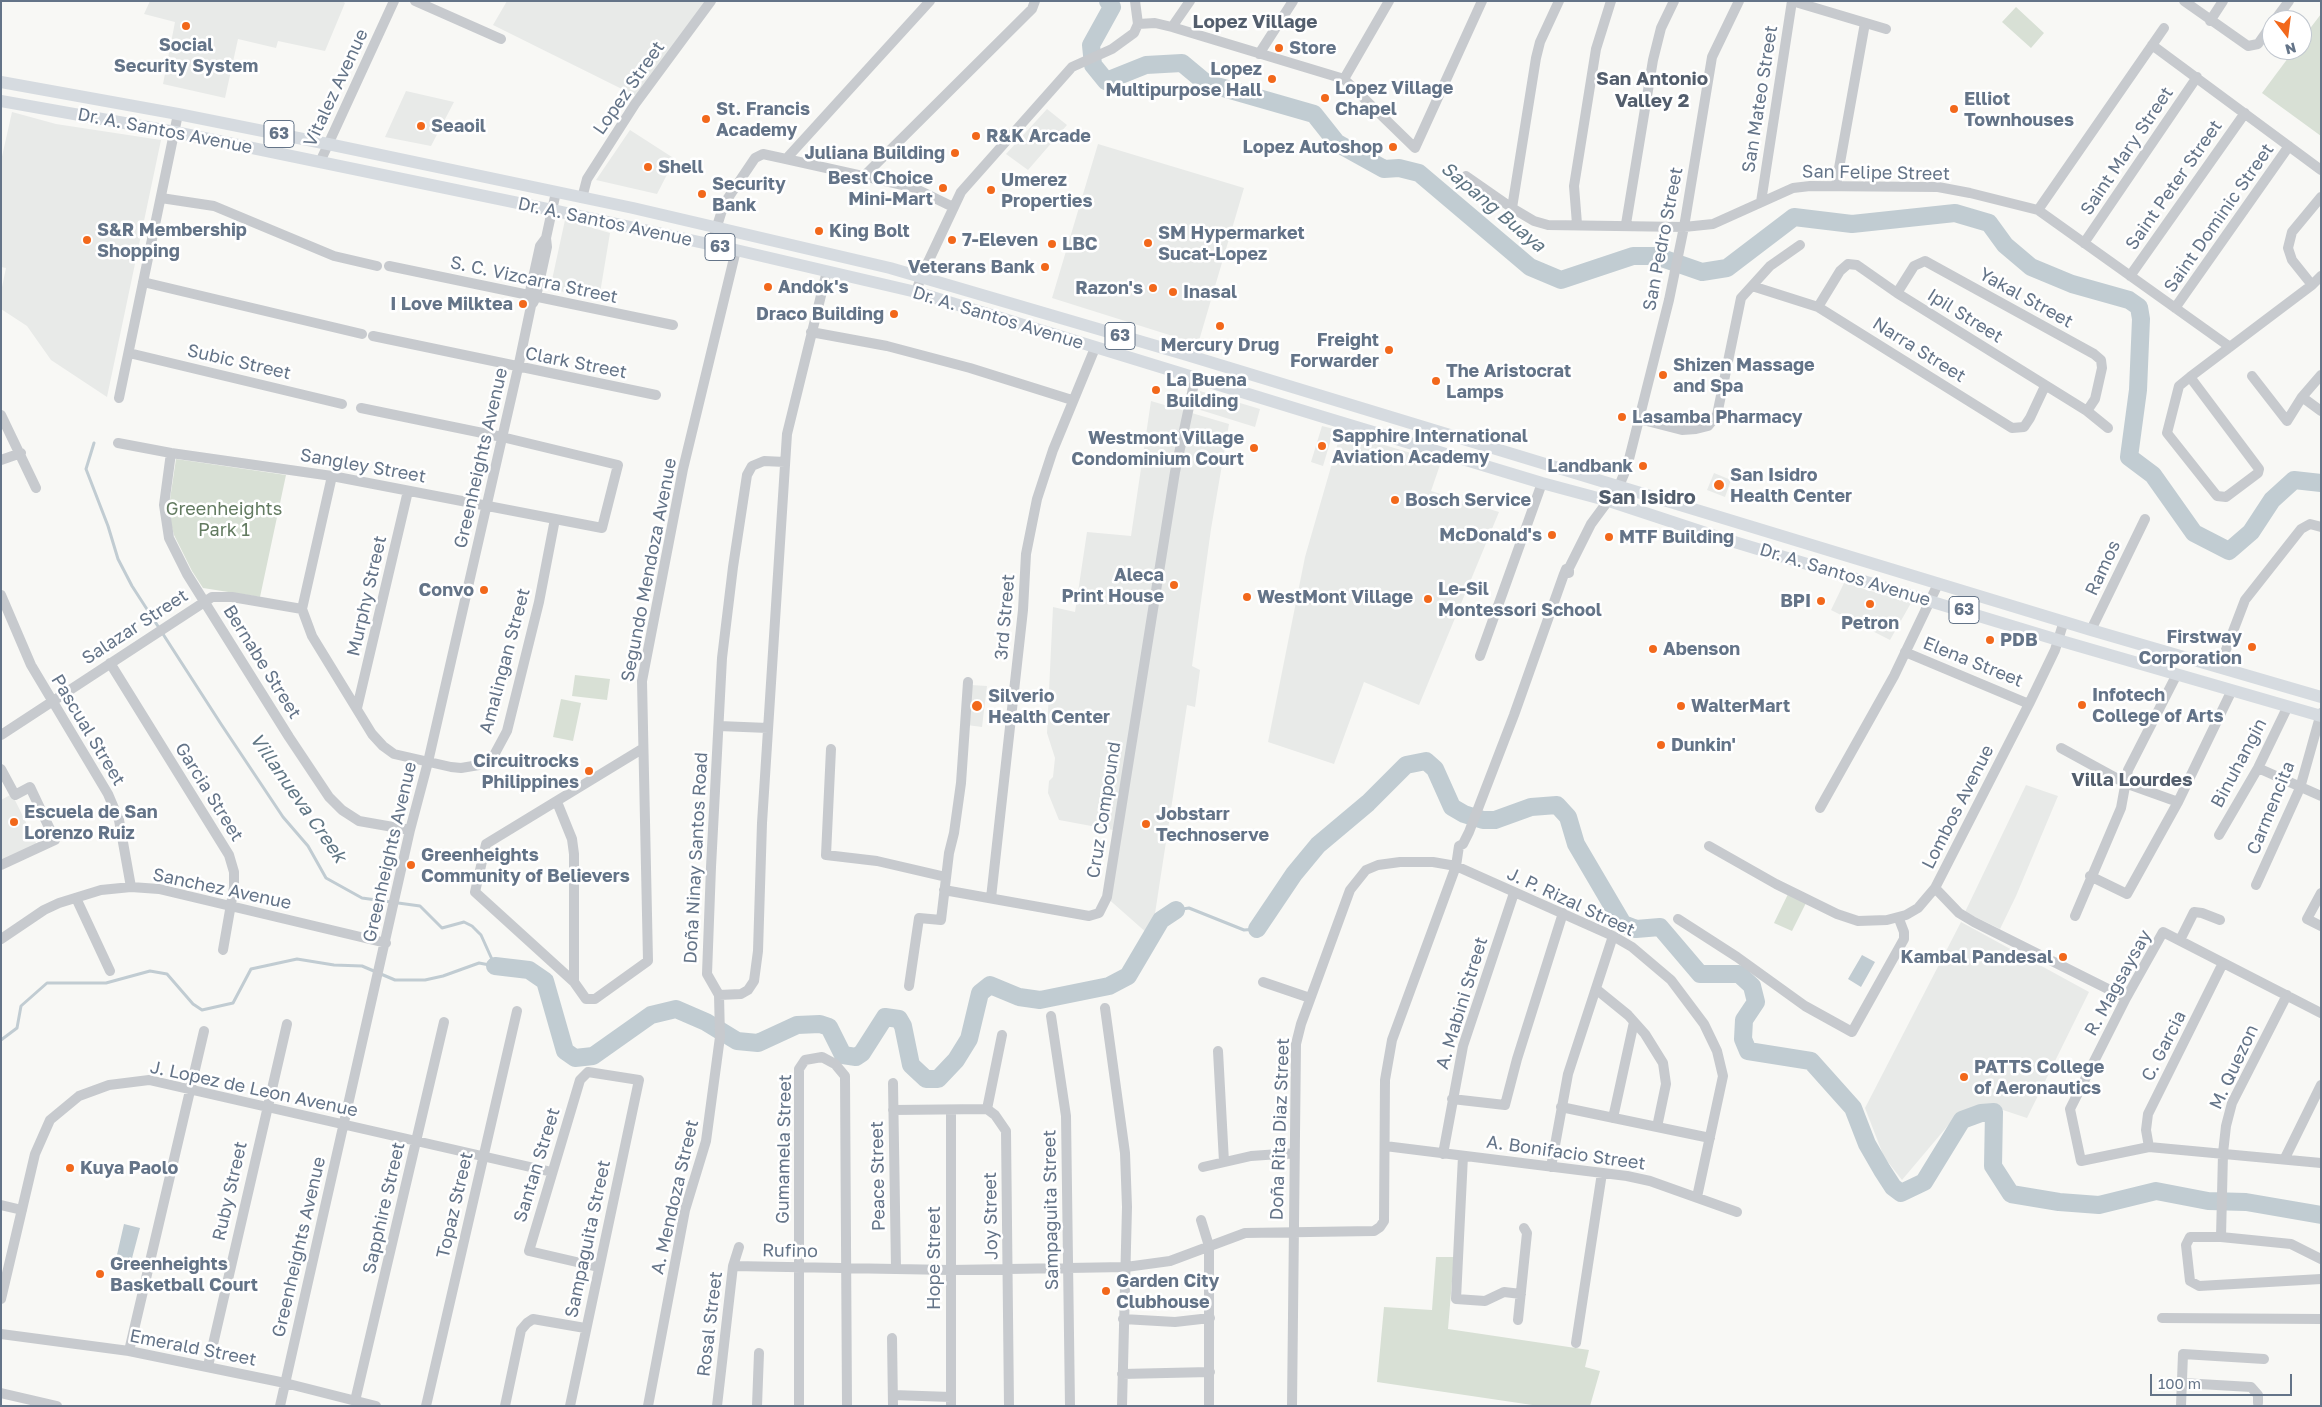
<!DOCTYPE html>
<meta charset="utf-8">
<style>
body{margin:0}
#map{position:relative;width:2322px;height:1407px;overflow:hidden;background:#f8f8f5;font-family:"Golos Text",sans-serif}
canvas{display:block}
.frame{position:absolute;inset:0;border:2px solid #647488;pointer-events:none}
.north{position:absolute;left:2262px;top:10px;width:50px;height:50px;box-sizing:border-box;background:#fff;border:1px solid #c1c7cf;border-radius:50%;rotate:165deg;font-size:14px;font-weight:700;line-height:20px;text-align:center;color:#647488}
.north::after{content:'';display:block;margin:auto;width:18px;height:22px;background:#f2681b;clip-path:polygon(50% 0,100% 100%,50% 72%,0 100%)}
.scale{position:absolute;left:2150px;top:1374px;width:142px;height:22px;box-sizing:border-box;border:2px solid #647488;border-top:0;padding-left:6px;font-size:15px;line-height:18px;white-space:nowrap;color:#647488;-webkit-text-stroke:4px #fff;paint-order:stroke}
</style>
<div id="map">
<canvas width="2322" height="1407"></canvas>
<div class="frame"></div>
<div class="north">N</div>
<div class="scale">100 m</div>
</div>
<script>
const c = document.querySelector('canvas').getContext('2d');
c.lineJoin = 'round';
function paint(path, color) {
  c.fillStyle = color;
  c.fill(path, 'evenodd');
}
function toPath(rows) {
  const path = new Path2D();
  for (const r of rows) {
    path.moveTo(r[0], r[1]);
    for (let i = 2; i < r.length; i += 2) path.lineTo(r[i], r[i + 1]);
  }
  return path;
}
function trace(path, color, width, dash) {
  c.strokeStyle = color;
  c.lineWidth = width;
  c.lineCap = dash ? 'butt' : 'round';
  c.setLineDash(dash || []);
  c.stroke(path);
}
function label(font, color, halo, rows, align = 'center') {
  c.font = font + ' "Golos Text",sans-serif';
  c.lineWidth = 5;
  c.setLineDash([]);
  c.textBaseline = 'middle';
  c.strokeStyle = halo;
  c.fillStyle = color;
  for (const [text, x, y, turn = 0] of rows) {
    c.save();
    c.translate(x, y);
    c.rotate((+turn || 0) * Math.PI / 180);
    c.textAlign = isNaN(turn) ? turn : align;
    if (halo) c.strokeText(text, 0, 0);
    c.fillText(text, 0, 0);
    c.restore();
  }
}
paint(toPath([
 [150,1,342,1,345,3,325,51,278,41,276,48,238,39,225,98,163,84,175,22,144,14],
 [507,1,708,1,638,97,493,25],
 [406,91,454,102,431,146,385,137],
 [1047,109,1067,125,1028,170,1006,154],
 [12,112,56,124,161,140,107,397,51,360,27,326,1,309,1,292,6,268,1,267,1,161],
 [630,130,675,159,657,194,596,180],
 [1098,144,1244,188,1198,344,1052,298],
 [565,220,610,233,599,299,550,289],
 [1200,391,1260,409,1255,427,1194,408],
 [1151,401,1229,424,1211,529,1192,666,1200,670,1195,707,1187,705,1154,920,1148,934,1105,896,1113,830,1059,820,1048,793,1049,781,1053,777,1055,758,1047,733,1053,607,1075,612,1087,532,1131,536],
 [1322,426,1334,429,1323,466,1311,462],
 [1341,432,1441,462,1431,491,1499,512,1419,705,1364,682,1334,764,1268,742,1305,557],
 [1714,473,1731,480,1725,497,1707,490],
 [1844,583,1911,603,1890,640,1831,610],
 [971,685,987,686,982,727,967,725],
 [2026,785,2058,796,2016,896,2000,929,1965,912],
 [12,794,37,845,1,863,1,800],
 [1961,922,2089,992,2027,1118,1988,1105,1956,1116,1902,1180,1884,1157,1865,1108]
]), '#e8eae8');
paint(toPath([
 [2016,7,2044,33,2031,48,2002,22],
 [2321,14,2321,136,2262,93,2294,50,2302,50,2302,39],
 [176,459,286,475,260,597,203,588,192,571,174,535,170,520,169,506],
 [575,675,610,679,607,700,572,696],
 [561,699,581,703,573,741,553,737],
 [1789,892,1807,901,1792,931,1774,923],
 [1436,1257,1454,1257,1448,1329,1589,1350,1585,1367,1600,1371,1590,1406,1539,1406,1377,1382,1384,1307,1432,1310]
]), '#d8e0d5');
paint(toPath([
 [1862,955,1875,962,1861,987,1848,979],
 [124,1224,140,1228,131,1262,116,1259]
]), '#c1ccd2');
trace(toPath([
 [94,443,86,469,108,526,118,559,132,586,221,724,283,817,308,846,326,878,362,898,420,906,442,928,464,922,472,926,481,935,495,966],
 [1176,910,1189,908,1244,930,1257,929],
 [1,1040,17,1028,21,1006,47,983,106,983,150,971,167,974,193,1004,202,1010,233,1003,251,969,297,959,334,965,362,966,395,980,425,980,443,976,479,963,495,966]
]), '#c1ccd2', 3);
trace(toPath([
 [1108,1,1112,7,1091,45,1093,65,1106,81,1146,65,1182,63,1206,83,1314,114,1337,143,1384,169,1399,168,1419,173,1530,267,1561,280,1633,256,1656,256,1702,272,1727,268,1794,217,1852,224,1955,213,1989,223,2005,245,2031,267,2072,284,2129,300,2139,307,2141,319,2138,390,2129,457,2153,475,2194,533,2229,551,2251,532,2272,500,2294,480,2321,483],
 [1257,929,1294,874,1318,845,1368,803,1406,765,1426,761,1435,769,1452,807,1464,814,1483,820,1495,820,1531,807,1557,805,1568,817,1576,844,1623,924,1636,929,1660,927,1700,974,1739,974,1752,986,1756,1002,1744,1020,1743,1039,1748,1051,1811,1061,1853,1108,1867,1144,1882,1170,1893,1187,1901,1193,1924,1182,1962,1120,1981,1113,1994,1112,1993,1166,2011,1194,2059,1202,2099,1205,2156,1191,2208,1201,2246,1202,2321,1215],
 [495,966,529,970,545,981,565,1051,575,1058,593,1056,651,1015,676,1009,706,1022,737,1041,758,1043,797,1025,820,1024,829,1027,843,1055,856,1057,862,1053,885,1017,899,1019,903,1026,911,1065,926,1079,938,1079,956,1060,969,1039,980,993,990,985,1019,997,1040,1000,1109,986,1128,976,1161,920,1176,910]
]), '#c1ccd2', 18);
trace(toPath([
 [415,1,501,39],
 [2184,1,2248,46,2258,44,2272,24],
 [2275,20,2289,1],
 [2210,21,2223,1],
 [1138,24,1155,23,1172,27,1344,79,1415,148,1482,1],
 [1172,27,1190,1],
 [2152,45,2321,170],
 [1259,54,1293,1],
 [1344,79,1389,1],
 [786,159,912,187,953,207],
 [320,162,394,1],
 [864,176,1032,9,1035,1],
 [1466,176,1512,208,1534,221,1548,225,1684,227,1713,224,1793,188,1810,186,1938,187,1970,193,2038,210,2230,347],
 [1836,185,1865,23],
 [161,198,214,206,334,256,377,266],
 [582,198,587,179,635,104,711,1],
 [1761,202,1792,1,1886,29],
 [1512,208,1536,58,1540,42,1559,1],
 [2038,210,2164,28],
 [1577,224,1574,186,1596,49,1611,1],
 [1626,224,1653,60,1661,28,1674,1],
 [2084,243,2197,77],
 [711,245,724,204,755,158,763,154,786,159,930,1],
 [389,266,673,325],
 [2130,276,2245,113],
 [143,282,362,334],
 [2312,285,2292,260,2288,248,2292,232,2321,197],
 [1752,286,1818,307,2012,428,2024,427,2030,418,2045,386],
 [916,292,921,277,961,192,1072,67,1112,49,1134,33,1138,24,1135,1],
 [1897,293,1914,266,1925,261,2094,354,2101,360,2102,368,2095,399,2087,411],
 [533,303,536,297,547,247,546,238,556,192],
 [1818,307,1840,271,1848,264,1857,265,1897,293,2087,411,2108,428],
 [2175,308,2289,146],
 [811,332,887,346,970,368,1072,400],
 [373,336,656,395],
 [129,353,342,404],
 [2252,376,2287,421,2302,397,2321,375],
 [2190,377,2259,469,2258,473,2226,497,2217,496,2167,433,2179,386,2190,377,2312,285,2321,276],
 [2302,397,2321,411],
 [119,398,178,114],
 [1,415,36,488],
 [1639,419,1682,430,1696,429,1708,426,1717,415,1741,298,1770,266,1800,245],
 [118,443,171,453,332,476,602,528,618,465,502,437,361,408],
 [171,453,164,505,169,538,187,574,289,737,329,797,342,810,359,821,410,830],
 [1,460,21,453],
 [785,462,764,461,752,466,747,475,733,567,722,658,711,867,707,974,719,995,741,994,748,990,754,981,758,951,762,823,787,434,827,271],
 [332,476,302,609,312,636,372,734,383,746,394,754,451,767,461,768,479,765,493,757,507,731,539,602,555,519],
 [1569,573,1569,568,1591,524,1619,486,1627,467,1669,300,1684,227,1712,57,1739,1],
 [1,595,31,665,108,794,119,820,131,887],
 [2091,630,2145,519],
 [1905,652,2029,704],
 [1480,656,1542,483],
 [110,663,229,855,234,872,234,887,223,950],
 [2219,668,2245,600,2301,529,2310,524,2321,527],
 [357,708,408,491],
 [719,726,768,728],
 [1,735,212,597,232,597,302,609],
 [2061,748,2125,783,2178,802],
 [831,749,826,855,877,861,946,877],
 [2258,768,2321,796],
 [1,769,15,795,30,787,55,840,1,865],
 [557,802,572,839,574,854,574,982,586,999,595,999,648,961,642,681,683,469,736,250],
 [1820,808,1894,676,1938,584],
 [2219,835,2258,768,2288,706],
 [1709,846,1776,884,1837,914,1858,921,1887,920,1906,915,1918,908,1935,888,2029,704,2055,650,2064,621],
 [2090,876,2127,894,2178,802,2232,690],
 [2256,885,2300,788,2321,713],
 [1935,888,1959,913,1974,922,2126,998],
 [944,890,1089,916,1099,913,1107,897,1175,472,1195,379],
 [2321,893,2307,919,2321,926],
 [76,898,110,971],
 [991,898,1023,610,1026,554,1037,499,1053,450,1095,348],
 [2075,916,2121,808,2128,770,2177,674],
 [1678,919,1737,957,1805,1006,1852,1032,1904,939,1904,932,1899,919],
 [1,939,44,910,59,903,101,890,131,887,159,889,386,943],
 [2180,940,2194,912,2202,913,2220,920],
 [574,982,475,892,486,844,642,749],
 [1263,982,1310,998],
 [909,986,919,918,941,920,949,853,954,833,961,783,968,682],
 [1596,989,1628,1015,1645,1034,1663,1063,1666,1084,1657,1127],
 [1105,1008,1125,1153,1127,1207,1122,1406],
 [2321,1013,2163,932,2126,998,2070,1109,2081,1161,2149,1147,2321,1163],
 [1051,1016,1066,1116,1070,1406],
 [1218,1051,1224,1162],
 [893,1083,896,1269],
 [1452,1099,1505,1105,1517,1059,1563,913],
 [1561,1107,1710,1138],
 [987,1109,995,1115,1006,1131,1009,1406],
 [987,1109,1002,1035],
 [893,1110,987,1109],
 [951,1110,951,1406],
 [1613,1118,1634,1022],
 [1385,1146,1627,1176,1650,1181,1737,1212],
 [2149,1147,2146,1130,2148,1114,2223,963],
 [1443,1154,1463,1046,1514,893],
 [1463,1156,1456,1299,1485,1301,1504,1292,1521,1294],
 [2285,1158,2321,1085],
 [1203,1167,1251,1156,1294,1153],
 [1551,1167,1568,1074,1613,936],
 [1,1205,22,1210],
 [1201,1220,1209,1246,1209,1406],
 [2221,1237,2223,1153,2226,1126,2232,1103,2287,995],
 [2321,1259,2291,1244,2221,1237,2190,1237,2186,1245,2190,1281,2199,1286,2321,1279],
 [733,1266,950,1270,1126,1267,1170,1261,1245,1233,1374,1231,1380,1227,1384,1221,1385,1080,1392,1040,1456,866,1459,846,1463,844,1469,832,1514,715,1564,574,1566,569,1569,568],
 [1,1299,35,1154,50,1120,79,1096,109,1085,149,1080,552,1172],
 [2162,1318,2321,1319],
 [1123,1319,1175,1322,1210,1318],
 [1518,1320,1527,1233,1524,1228],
 [1,1334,129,1351,285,1383,376,1406],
 [892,1338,893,1406],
 [1576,1343,1602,1173],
 [129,1351,204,1031],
 [208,1366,287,1024],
 [1122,1374,1210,1372],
 [2182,1383,2251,1387,2258,1395,2258,1403],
 [1,1393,57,1406],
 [893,1395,951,1397],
 [355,1401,444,1022],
 [280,1406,410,830,428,762,518,368,531,306,529,296,540,246,546,238],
 [426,1406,517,1011],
 [505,1406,521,1330,527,1323,533,1319,585,1328],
 [570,1406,639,1080,588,1072,580,1080,529,1251,598,1267],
 [648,1406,685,1210,706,1141,720,1037,719,995],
 [717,1406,733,1266,739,1247],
 [757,1406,759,1353],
 [799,1406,799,1069,805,1060,822,1057,835,1064,845,1076,847,1406],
 [1292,1406,1296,1044,1301,1024,1350,890,1366,870,1378,865,1400,862,1433,862,1456,866,1613,936,1632,947,1671,980,1704,1024,1717,1051,1723,1076,1697,1197],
 [2181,1406,2183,1354,2264,1359]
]), '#c7cace', 10);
trace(toPath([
 [1,82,178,114,328,144,633,208,890,268,1187,355,2091,630,2321,697],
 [1,101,175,132,552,210,736,250,916,292,1320,416,1542,483,1609,501,1718,537,2058,640,2321,716]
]), '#d6dbe0', 12);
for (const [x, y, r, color] of [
 [186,26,5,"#f2681b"],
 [1279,48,5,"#f2681b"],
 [1272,79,5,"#f2681b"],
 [1325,98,5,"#f2681b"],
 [1954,109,5,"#f2681b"],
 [706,119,5,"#f2681b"],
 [421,126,5,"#f2681b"],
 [976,136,5,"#f2681b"],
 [1393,147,5,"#f2681b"],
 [955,153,5,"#f2681b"],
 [648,167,5,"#f2681b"],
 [943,188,5,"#f2681b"],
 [991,190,5,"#f2681b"],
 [702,194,5,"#f2681b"],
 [819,231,5,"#f2681b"],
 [87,240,5,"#f2681b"],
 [952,240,5,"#f2681b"],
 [1148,243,5,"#f2681b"],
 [1052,244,5,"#f2681b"],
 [1045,267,5,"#f2681b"],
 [768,287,5,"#f2681b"],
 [1153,288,5,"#f2681b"],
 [1173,292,5,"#f2681b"],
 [523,304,5,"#f2681b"],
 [894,314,5,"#f2681b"],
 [1220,326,5,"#f2681b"],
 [1389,350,5,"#f2681b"],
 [1663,375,5,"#f2681b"],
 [1436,381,5,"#f2681b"],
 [1156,390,5,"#f2681b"],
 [1622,417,5,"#f2681b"],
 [1322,446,5,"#f2681b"],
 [1254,448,5,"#f2681b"],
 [1643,466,5,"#f2681b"],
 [1719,485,6,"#f2681b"],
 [1395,500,5,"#f2681b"],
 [1552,535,5,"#f2681b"],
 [1609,537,5,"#f2681b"],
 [1174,585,5,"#f2681b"],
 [484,590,5,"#f2681b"],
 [1247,597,5,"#f2681b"],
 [1428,599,5,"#f2681b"],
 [1821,601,5,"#f2681b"],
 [1870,604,5,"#f2681b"],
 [1990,640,5,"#f2681b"],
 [2252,647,5,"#f2681b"],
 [1653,649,5,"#f2681b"],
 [2082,705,5,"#f2681b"],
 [977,706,6,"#f2681b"],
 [1681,706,5,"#f2681b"],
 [1661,745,5,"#f2681b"],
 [589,771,5,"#f2681b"],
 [14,822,5,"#f2681b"],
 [1146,824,5,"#f2681b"],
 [411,865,5,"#f2681b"],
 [2063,957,5,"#f2681b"],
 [1964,1077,5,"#f2681b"],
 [70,1168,5,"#f2681b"],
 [100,1274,5,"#f2681b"],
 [1106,1291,5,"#f2681b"]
]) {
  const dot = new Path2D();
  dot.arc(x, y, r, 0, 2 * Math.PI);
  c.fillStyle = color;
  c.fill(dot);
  trace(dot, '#fff', 2);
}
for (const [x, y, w] of [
 [279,134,30],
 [720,247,30],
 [1120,336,30],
 [1964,610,30]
]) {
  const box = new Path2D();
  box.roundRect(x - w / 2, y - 13.5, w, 27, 4);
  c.fillStyle = '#fff';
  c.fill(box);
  trace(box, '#647488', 1);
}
label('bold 16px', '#647488', null, [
 ["63",279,134],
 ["63",720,247],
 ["63",1120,336],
 ["63",1964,610]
]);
label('bold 18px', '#647488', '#fff', [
 ["Social",186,45,"center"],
 ["Security System",186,66,"center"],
 ["Store",1289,48],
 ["Lopez",1262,69,"right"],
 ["Multipurpose Hall",1262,90,"right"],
 ["Lopez Village",1335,88],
 ["Chapel",1335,109],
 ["Elliot",1964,99],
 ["Townhouses",1964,120],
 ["St. Francis",716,109],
 ["Academy",716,130],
 ["Seaoil",431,126],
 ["R&K Arcade",986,136],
 ["Lopez Autoshop",1383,147,"right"],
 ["Juliana Building",945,153,"right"],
 ["Shell",658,167],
 ["Best Choice",933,178,"right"],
 ["Mini-Mart",933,199,"right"],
 ["Umerez",1001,180],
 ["Properties",1001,201],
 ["Security",712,184],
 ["Bank",712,205],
 ["S&R Membership",97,230],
 ["Shopping",97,251],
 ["King Bolt",829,231],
 ["SM Hypermarket",1158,233],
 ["Sucat-Lopez",1158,254],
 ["7-Eleven",962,240],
 ["LBC",1062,244],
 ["Veterans Bank",1035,267,"right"],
 ["Andok's",778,287],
 ["Razon's",1143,288,"right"],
 ["Inasal",1183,292],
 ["I Love Milktea",513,304,"right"],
 ["Draco Building",884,314,"right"],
 ["Freight",1379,340,"right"],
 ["Forwarder",1379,361,"right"],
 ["Mercury Drug",1220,345,"center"],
 ["Shizen Massage",1673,365],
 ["and Spa",1673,386],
 ["The Aristocrat",1446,371],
 ["Lamps",1446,392],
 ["La Buena",1166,380],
 ["Building",1166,401],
 ["Lasamba Pharmacy",1632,417],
 ["Sapphire International",1332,436],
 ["Aviation Academy",1332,457],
 ["Westmont Village",1244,438,"right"],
 ["Condominium Court",1244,459,"right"],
 ["Landbank",1633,466,"right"],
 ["San Isidro",1730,475],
 ["Health Center",1730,496],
 ["Bosch Service",1405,500],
 ["McDonald's",1542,535,"right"],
 ["MTF Building",1619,537],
 ["Aleca",1164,575,"right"],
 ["Print House",1164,596,"right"],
 ["Le-Sil",1438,589],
 ["Montessori School",1438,610],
 ["Convo",474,590,"right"],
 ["WestMont Village",1257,597],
 ["BPI",1811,601,"right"],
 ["Petron",1870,623,"center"],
 ["Firstway",2242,637,"right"],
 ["Corporation",2242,658,"right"],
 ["PDB",2000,640],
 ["Abenson",1663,649],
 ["Infotech",2092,695],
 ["College of Arts",2092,716],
 ["Silverio",988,696],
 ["Health Center",988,717],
 ["WalterMart",1691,706],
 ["Dunkin'",1671,745],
 ["Circuitrocks",579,761,"right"],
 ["Philippines",579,782,"right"],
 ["Escuela de San",24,812],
 ["Lorenzo Ruiz",24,833],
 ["Jobstarr",1156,814],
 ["Technoserve",1156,835],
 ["Greenheights",421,855],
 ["Community of Believers",421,876],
 ["Kambal Pandesal",2053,957,"right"],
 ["PATTS College",1974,1067],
 ["of Aeronautics",1974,1088],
 ["Kuya Paolo",80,1168],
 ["Greenheights",110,1264],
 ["Basketball Court",110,1285],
 ["Garden City",1116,1281],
 ["Clubhouse",1116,1302]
], 'left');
label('18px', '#647488', '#fff', [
 ["Vitalez Avenue",336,88,-65],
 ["Lopez Street",629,88,-55],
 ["San Mateo Street",1760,99,-81],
 ["Dr. A. Santos Avenue",165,131,11],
 ["Saint Mary Street",2127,151,-56],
 ["San Felipe Street",1876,173,1],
 ["Saint Peter Street",2174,185,-55],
 ["Saint Dominic Street",2219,218,-55],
 ["Dr. A. Santos Avenue",605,222,12],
 ["San Pedro Street",1663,239,-79],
 ["S. C. Vizcarra Street",534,280,12],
 ["Yakal Street",2026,298,29],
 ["Ipil Street",1965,316,32],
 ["Dr. A. Santos Avenue",998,318,17],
 ["Narra Street",1919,350,32],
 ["Subic Street",239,362,13],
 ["Clark Street",576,363,11],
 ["Greenheights Avenue",481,458,-77],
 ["Sangley Street",363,466,10],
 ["Ramos",2103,568,-65],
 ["Segundo Mendoza Avenue",649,570,-79],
 ["Dr. A. Santos Avenue",1845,575,17],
 ["Murphy Street",367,596,-77],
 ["3rd Street",1005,617,-85],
 ["Salazar Street",135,627,-33],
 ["Amalingan Street",505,661,-75],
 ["Bernabe Street",262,662,58],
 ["Elena Street",1973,662,22],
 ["Pascual Street",88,730,59],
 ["Binuhangin",2239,763,-62],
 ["Garcia Street",209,792,58],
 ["Lombos Avenue",1958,807,-63],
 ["Carmencita",2271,808,-68],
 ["Cruz Compound",1104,810,-81],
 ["Greenheights Avenue",390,852,-77],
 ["Doña Ninay Santos Road",696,858,-87],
 ["Sanchez Avenue",222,889,12],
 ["J. P. Rizal Street",1571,902,25],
 ["R. Magsaysay",2118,983,-61],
 ["A. Mabini Street",1462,1003,-73],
 ["C. Garcia",2164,1046,-63],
 ["M. Quezon",2234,1067,-65],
 ["J. Lopez de Leon Avenue",254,1089,12],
 ["Doña Rita Diaz Street",1280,1129,-88],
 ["Gumamela Street",784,1149,-89],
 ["A. Bonifacio Street",1566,1153,8],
 ["Santan Street",537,1165,-73],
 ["Peace Street",878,1176,-91],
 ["Ruby Street",230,1191,-77],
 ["A. Mendoza Street",675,1197,-77],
 ["Topaz Street",455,1205,-77],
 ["Sapphire Street",384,1208,-77],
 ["Sampaguita Street",1051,1210,-91],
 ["Joy Street",991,1216,-91],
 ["Sampaguita Street",588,1239,-78],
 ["Greenheights Avenue",299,1247,-77],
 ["Rufino",790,1251,1],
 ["Hope Street",934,1258,-90],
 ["Rosal Street",710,1324,-83],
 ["Emerald Street",193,1348,11]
]);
label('18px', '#627a60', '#fff', [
 ["Greenheights",224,509],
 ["Park 1",224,530]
]);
label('bold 19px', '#535e6d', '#fff', [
 ["Lopez Village",1255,22],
 ["San Antonio",1652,79],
 ["Valley 2",1652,101],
 ["Villa Lourdes",2132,780]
]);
label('italic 19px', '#607684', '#fff', [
 ["Sapang Buaya",1493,207,40],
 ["Villanueva Creek",298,798,55]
]);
label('bold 20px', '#535e6d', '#fff', [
 ["San Isidro",1647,498]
]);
</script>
